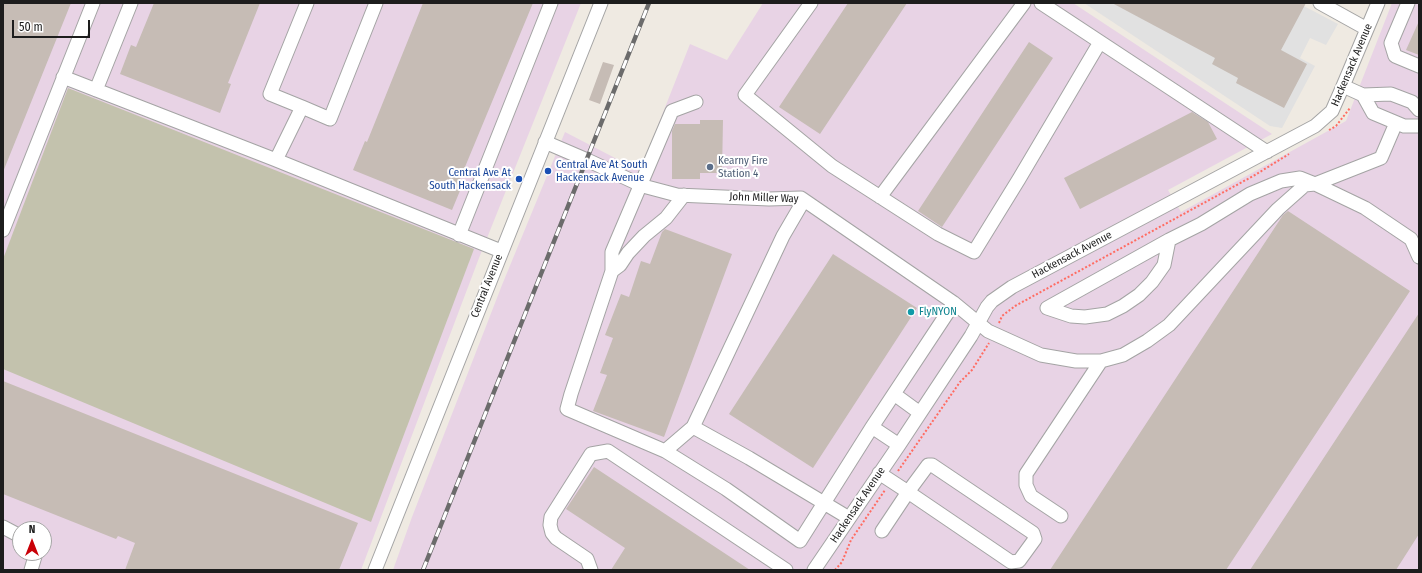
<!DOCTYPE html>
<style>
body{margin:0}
#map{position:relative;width:1422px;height:573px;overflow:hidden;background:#efeae2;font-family:"Fira Sans Condensed",sans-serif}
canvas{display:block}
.frame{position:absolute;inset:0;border:4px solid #1d1d1d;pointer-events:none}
.north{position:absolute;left:12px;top:521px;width:40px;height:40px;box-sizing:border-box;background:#fff;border:1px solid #a5a5a5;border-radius:50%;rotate:0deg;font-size:11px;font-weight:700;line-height:16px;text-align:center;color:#1d1d1d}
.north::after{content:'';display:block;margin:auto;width:14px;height:18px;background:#c90008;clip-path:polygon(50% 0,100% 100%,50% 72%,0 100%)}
.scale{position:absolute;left:12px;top:20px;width:78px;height:18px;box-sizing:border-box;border:2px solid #1d1d1d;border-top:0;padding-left:5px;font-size:12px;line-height:14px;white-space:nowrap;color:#1d1d1d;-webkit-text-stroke:3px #fff;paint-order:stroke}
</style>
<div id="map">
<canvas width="1422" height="573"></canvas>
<div class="frame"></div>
<div class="north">N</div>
<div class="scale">50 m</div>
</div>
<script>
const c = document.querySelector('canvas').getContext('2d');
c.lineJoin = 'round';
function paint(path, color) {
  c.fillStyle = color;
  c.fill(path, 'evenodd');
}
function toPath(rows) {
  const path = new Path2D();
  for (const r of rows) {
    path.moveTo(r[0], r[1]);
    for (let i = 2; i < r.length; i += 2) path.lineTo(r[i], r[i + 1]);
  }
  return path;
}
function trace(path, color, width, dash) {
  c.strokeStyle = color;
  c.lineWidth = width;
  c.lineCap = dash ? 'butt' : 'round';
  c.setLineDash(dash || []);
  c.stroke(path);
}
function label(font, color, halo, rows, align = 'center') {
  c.font = font + ' "Fira Sans Condensed",sans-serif';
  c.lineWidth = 4;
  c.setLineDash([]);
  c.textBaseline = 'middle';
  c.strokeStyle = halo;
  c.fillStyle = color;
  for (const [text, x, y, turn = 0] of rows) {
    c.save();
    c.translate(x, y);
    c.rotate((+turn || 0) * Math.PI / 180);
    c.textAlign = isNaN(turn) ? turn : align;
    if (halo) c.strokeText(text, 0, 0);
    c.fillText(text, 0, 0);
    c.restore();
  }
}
paint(toPath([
 [3,3,581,3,479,258,361,570,3,570],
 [20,529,44,529,44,553,20,553],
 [763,3,1073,3,1272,134,1168,190,1181,212,1346,121,1392,3,1419,3,1419,570,393,570,412,517,502,285,565,132,640,171,690,44,727,60]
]), '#e8d3e5');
paint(toPath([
 [68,88,474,249,371,522,3,369,3,259]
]), '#c3c2ad');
paint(toPath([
 [1084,3,1298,3,1338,24,1326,45,1310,38,1300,58,1315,66,1282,128,1270,126]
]), '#e1e1e1');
paint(toPath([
 [3,3,71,3,3,172],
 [154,3,260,3,228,83,231,84,220,113,120,74,131,45,136,47],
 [423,3,533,3,460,179,464,181,452,210,353,170,365,141,367,142],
 [848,3,907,3,820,134,779,107],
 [1112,3,1306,3,1281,50,1307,64,1284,108,1236,83,1238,78,1212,64,1215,58],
 [1419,21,1419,55,1406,50],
 [1029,42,1053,58,942,227,918,211],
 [603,62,614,65,600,104,589,100],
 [1192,112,1208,122,1217,139,1080,209,1064,178],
 [700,120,723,120,722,173,700,173,700,179,672,179,672,131,675,124,700,124],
 [1288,211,1410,291,1226,570,1050,570,1283,215],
 [665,229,732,254,664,437,593,411,607,375,600,373,613,338,605,335,621,294,629,297,641,261,650,264,662,232],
 [833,254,917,308,813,468,729,414],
 [1419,313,1419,534,1396,570,1250,570],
 [3,381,358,523,339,570,125,570,135,543,118,536,116,539,3,494],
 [594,467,750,570,611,570,625,548,566,509]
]), '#c6bcb5');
const minor = toPath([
 [376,3,330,119,302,107,276,160,501,251],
 [811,3,745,95,832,166,938,234,974,252,1019,179,1100,42],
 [1041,3,1267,152],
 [1320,3,1367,29],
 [1408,3,1391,43,1395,56,1419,66],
 [63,77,276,160],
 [1343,86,1363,95,1391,94,1412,102,1419,110],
 [96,90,131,3],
 [1363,95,1373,113,1404,126,1419,126],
 [302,107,270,94,307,3],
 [545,142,587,160,643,186,677,195,769,199,801,198,954,303,988,331,1041,355,1076,361,1101,361,1123,355,1147,341,1169,325,1278,209,1305,185,1315,184,1365,208,1411,239,1419,257],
 [684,195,666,218,644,236,628,253,620,265,612,271,571,394,567,409,665,451,693,427,783,236,804,200],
 [880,197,1024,3],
 [3,230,93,3],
 [459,235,551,3],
 [1169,240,1164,265,1152,282,1139,295,1123,306,1107,314,1085,317,1071,316,1047,308,1169,240,1201,224,1250,194,1281,181,1300,178,1315,184,1381,158,1396,123],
 [612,271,612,252,672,111,696,102],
 [894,394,920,413],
 [872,427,899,445],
 [665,451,726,489,800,541,824,503,749,458,693,427],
 [879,473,908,492,1011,562,1019,561,1035,539,1033,533,932,465,928,465,908,492,882,531],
 [1061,516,1031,496,1026,485,1026,474,1101,361],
 [849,518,824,503,872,427,954,303],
 [3,527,20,536],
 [31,570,36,553],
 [375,570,601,3],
 [591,570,587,559,556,538,552,533,550,525,551,517,591,454,608,451,786,570],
 [814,570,899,445,971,336,987,307,992,301,1012,287,1315,126,1332,111,1343,86,1378,3]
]);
trace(minor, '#a4a4a4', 15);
trace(toPath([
 [1329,130,1336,126,1350,108],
 [999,323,1002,316,1015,306,1255,175,1289,154],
 [898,471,960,382,972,370,989,343],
 [835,570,842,562,851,540,885,490]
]), '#ff6c62', 2, [2, 2]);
trace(minor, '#fff', 13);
const rail = toPath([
 [423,570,649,3]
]);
trace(rail, '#6b6b6b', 4.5);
trace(rail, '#fff', 3, [9]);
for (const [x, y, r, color] of [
 [710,167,4,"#5c6f8a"],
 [548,171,4,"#1a4fb4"],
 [519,179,4,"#1a4fb4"],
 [911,312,4,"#0f9aa8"]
]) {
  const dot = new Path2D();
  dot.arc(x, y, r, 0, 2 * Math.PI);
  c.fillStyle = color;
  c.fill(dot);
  trace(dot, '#fff', 1.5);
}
label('11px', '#1d1d1d', '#fff', [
 ["Hackensack Avenue",1352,65,-67],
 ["John Miller Way",764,198,2],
 ["Hackensack Avenue",1072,255,-28],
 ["Central Avenue",487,286,-68],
 ["Hackensack Avenue",858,505,-56]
]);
label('11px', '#4e5e75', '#fff', [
 ["Kearny Fire",718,161],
 ["Station 4",718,174]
], 'left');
label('11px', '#164399', '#fff', [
 ["Central Ave At South",556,165],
 ["Hackensack Avenue",556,178],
 ["Central Ave At",511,173,"right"],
 ["South Hackensack",511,186,"right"]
], 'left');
label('11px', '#0d838f', '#fff', [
 ["FlyNYON",919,312]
], 'left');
</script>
